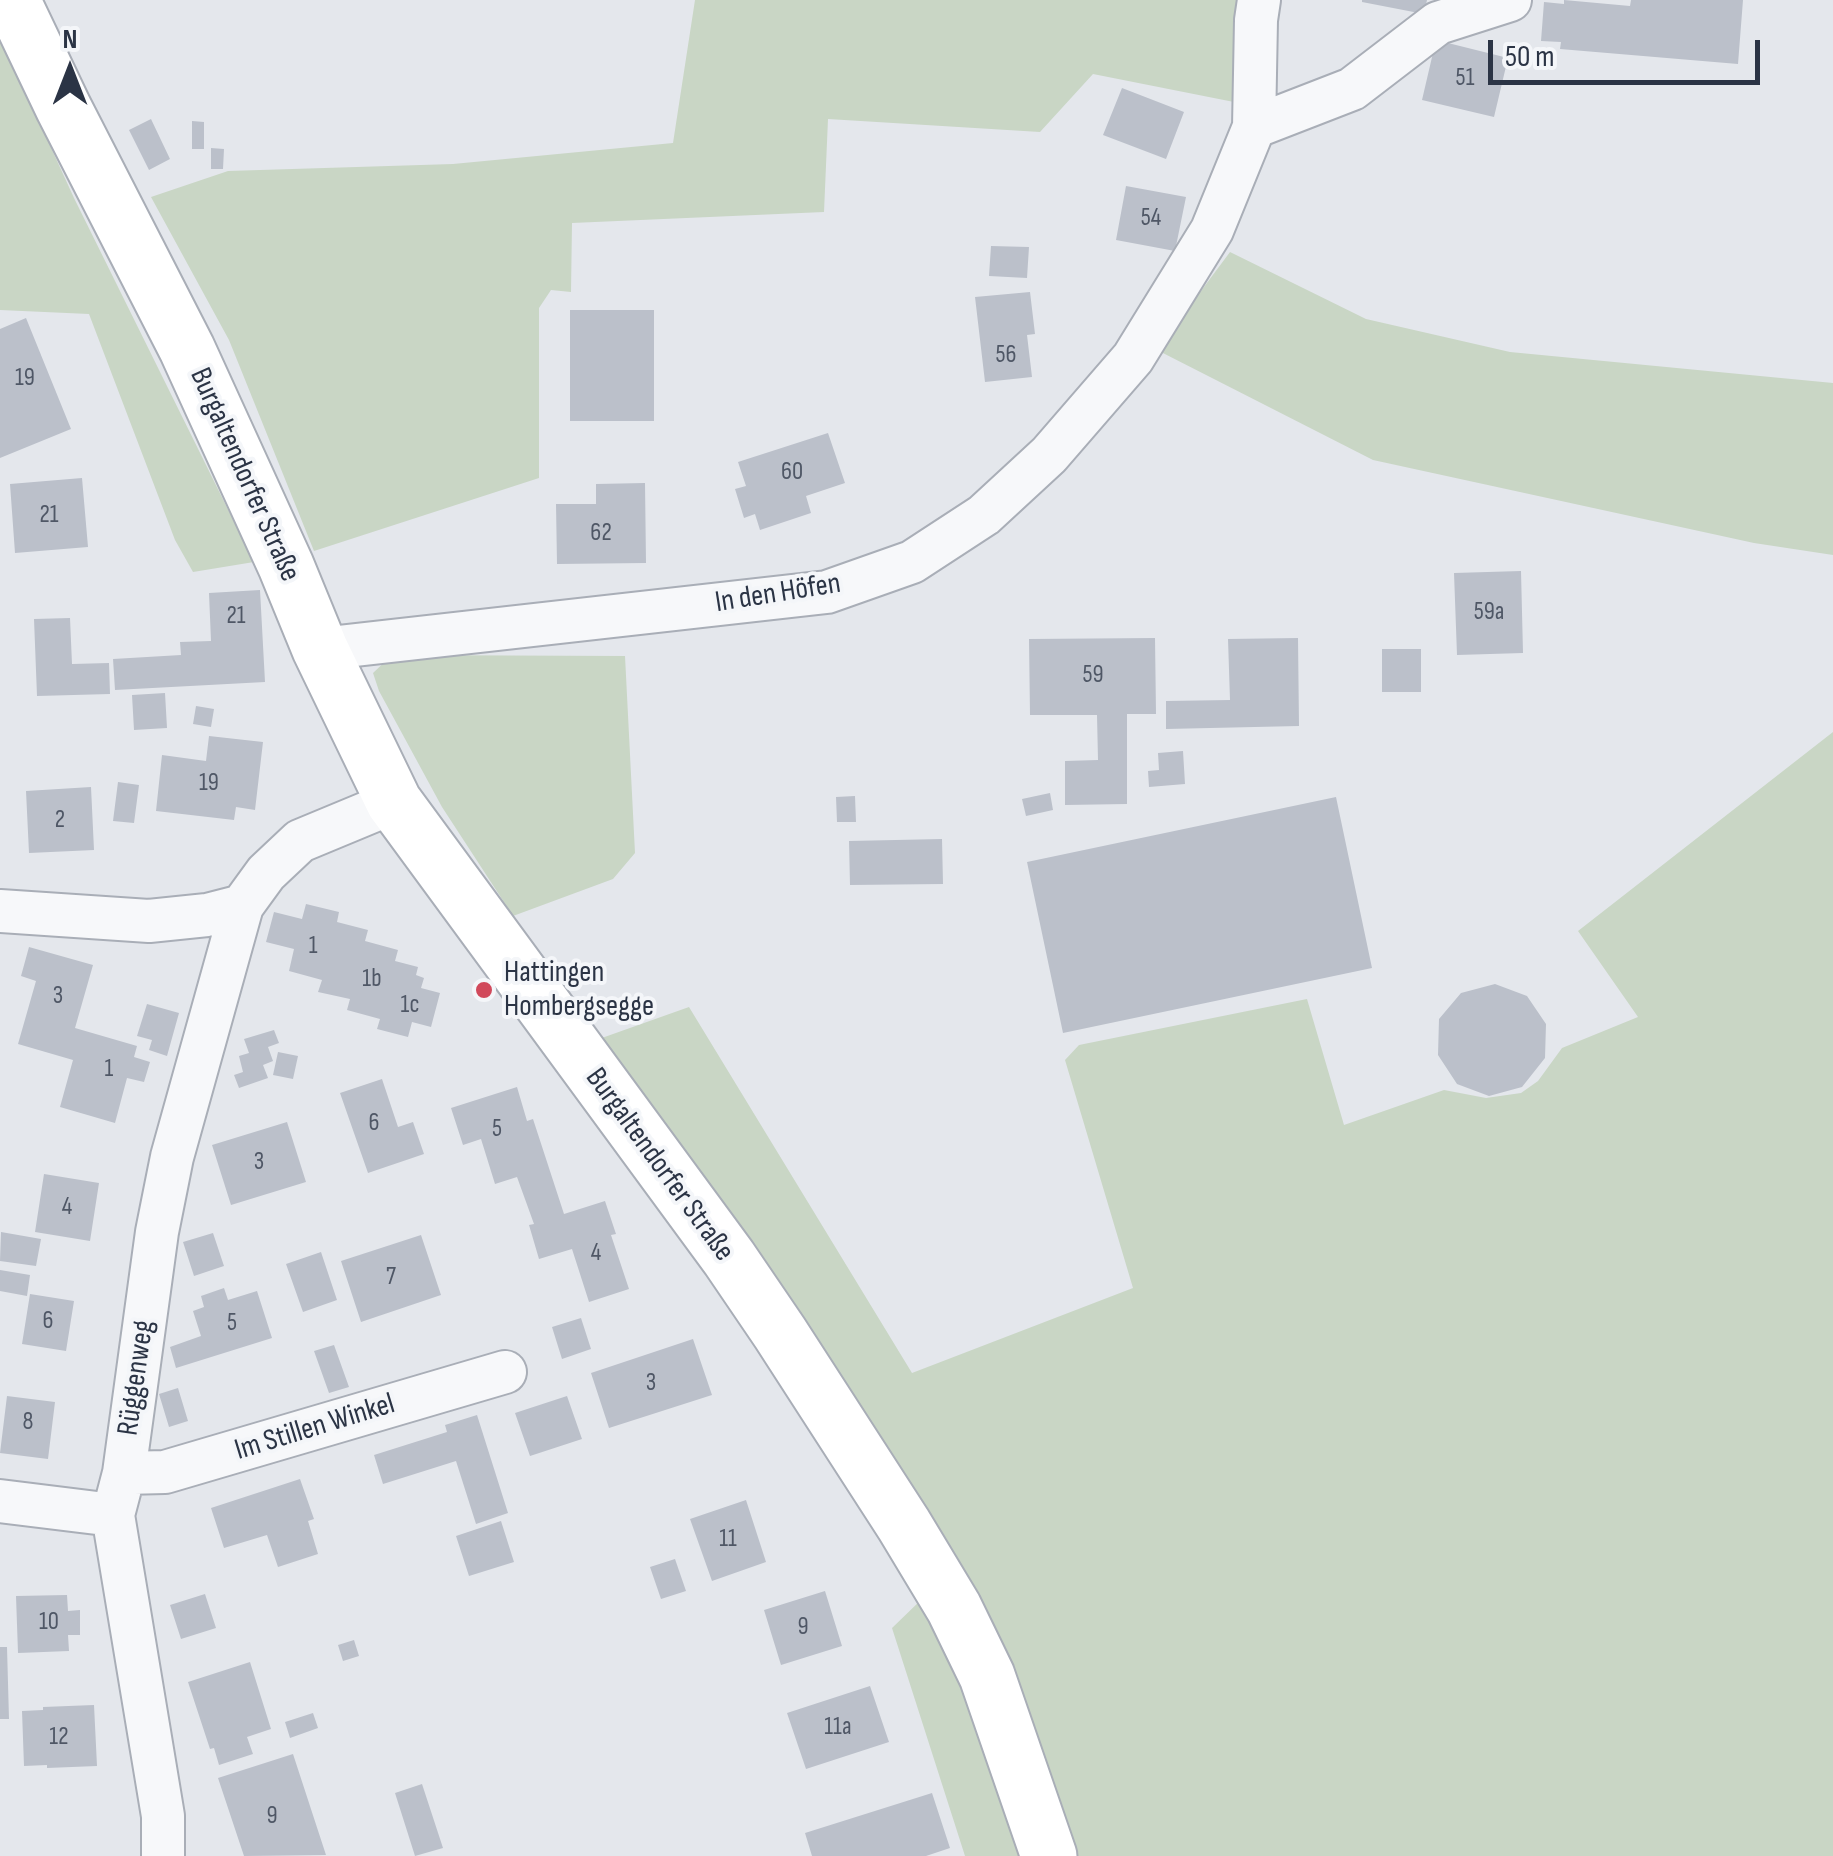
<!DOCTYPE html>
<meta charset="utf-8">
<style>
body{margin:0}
#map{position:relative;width:1833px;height:1856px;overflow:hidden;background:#e4e7ec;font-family:"Sofia Sans Condensed",sans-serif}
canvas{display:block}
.north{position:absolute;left:20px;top:20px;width:100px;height:100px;-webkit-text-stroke:8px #f4f6f9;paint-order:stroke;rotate:0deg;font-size:28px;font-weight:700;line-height:40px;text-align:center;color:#2b3445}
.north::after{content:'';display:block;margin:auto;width:35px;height:45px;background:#2b3445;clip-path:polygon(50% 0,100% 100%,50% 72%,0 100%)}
.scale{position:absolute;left:1488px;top:40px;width:272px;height:45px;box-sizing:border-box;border:5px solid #2b3445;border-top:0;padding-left:12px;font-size:30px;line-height:35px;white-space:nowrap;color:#2b3445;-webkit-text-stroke:8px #f4f6f9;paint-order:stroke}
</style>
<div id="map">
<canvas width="1833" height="1856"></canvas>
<div class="north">N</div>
<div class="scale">50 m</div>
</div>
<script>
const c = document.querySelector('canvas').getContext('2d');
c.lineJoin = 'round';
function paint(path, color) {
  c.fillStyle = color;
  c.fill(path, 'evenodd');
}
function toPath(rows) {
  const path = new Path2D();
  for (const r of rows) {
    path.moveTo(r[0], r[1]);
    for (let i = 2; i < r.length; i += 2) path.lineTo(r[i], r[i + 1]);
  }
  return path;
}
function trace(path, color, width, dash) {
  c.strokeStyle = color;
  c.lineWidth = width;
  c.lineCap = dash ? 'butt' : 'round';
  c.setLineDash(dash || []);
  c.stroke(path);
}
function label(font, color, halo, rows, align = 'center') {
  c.font = font + ' "Sofia Sans Condensed",sans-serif';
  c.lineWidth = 8;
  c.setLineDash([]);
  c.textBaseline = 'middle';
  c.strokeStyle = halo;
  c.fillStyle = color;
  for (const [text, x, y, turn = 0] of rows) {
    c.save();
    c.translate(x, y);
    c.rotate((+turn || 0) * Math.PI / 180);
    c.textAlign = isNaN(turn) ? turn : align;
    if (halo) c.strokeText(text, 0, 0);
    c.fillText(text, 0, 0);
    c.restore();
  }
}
paint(toPath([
 [695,0,1247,0,1239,103,1093,74,1040,132,828,119,824,212,572,223,571,292,551,290,539,308,539,478,314,551,229,340,151,197,228,171,453,164,673,143],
 [0,36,74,198,254,562,193,572,175,540,89,314,0,310],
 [1230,252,1366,319,1510,352,1833,383,1833,555,1754,543,1373,460,1157,350],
 [392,655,625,656,635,853,613,879,513,916,442,807,379,691,373,673],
 [1833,732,1833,1856,965,1856,892,1628,953,1569,599,1039,689,1007,912,1373,1133,1288,1065,1060,1079,1045,1307,999,1344,1125,1444,1090,1486,1098,1521,1093,1538,1081,1562,1048,1638,1017,1578,931]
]), '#c9d6c5');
paint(toPath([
 [1362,0,1427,0,1424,14,1362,2],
 [1564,0,1630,6,1631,0,1743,0,1738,64,1560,49,1561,42,1541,41,1544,2,1564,4],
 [1436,40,1508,58,1494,117,1422,100],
 [1122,88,1184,112,1166,159,1103,135],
 [151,119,170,159,149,170,129,130],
 [192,121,204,122,204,149,192,149],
 [211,148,224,149,223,169,211,169],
 [1126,186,1186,197,1175,251,1116,240],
 [991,246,1029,247,1027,278,989,276],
 [1030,292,1035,334,1027,335,1032,377,985,382,975,297],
 [570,310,654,310,654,421,570,421],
 [26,318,71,429,0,458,0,329],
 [828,433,845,483,806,496,811,513,760,530,755,514,744,518,735,489,746,486,738,462],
 [82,478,88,547,15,553,10,484],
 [645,483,646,563,557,564,556,504,596,504,596,484],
 [1521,571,1523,653,1457,655,1454,573],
 [260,590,265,682,115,690,113,659,181,655,180,642,211,641,209,593],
 [70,618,72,664,109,663,110,694,37,696,34,619],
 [1155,638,1156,714,1127,714,1127,804,1065,805,1065,761,1098,760,1097,715,1030,715,1029,639],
 [1298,638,1299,726,1166,729,1166,701,1230,700,1228,639],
 [1382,649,1421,649,1421,692,1382,692],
 [165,693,167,728,134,730,132,695],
 [196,706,214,709,211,727,193,724],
 [209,736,263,742,255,810,236,807,234,820,156,811,162,755,206,761],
 [1183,751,1185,784,1149,787,1148,771,1159,770,1158,753],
 [118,782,139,785,134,823,113,821],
 [91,787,94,850,29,853,26,791],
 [1050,793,1053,810,1026,816,1022,799],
 [855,796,856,822,837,822,836,797],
 [1336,797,1372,968,1063,1033,1027,862],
 [942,839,943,884,850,885,849,841],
 [306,904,339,912,337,922,368,930,365,941,398,950,395,961,418,967,416,975,424,978,421,988,440,993,431,1027,412,1022,408,1037,377,1029,380,1019,347,1010,350,999,318,992,322,980,289,971,294,949,266,942,274,912,302,919],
 [29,947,93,965,75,1028,137,1046,134,1057,150,1062,144,1082,127,1078,115,1123,60,1107,73,1060,18,1044,36,981,21,976],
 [1495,984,1527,996,1546,1024,1545,1058,1522,1087,1489,1096,1457,1084,1438,1055,1439,1019,1461,993],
 [147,1004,179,1013,167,1056,149,1050,152,1040,137,1036],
 [274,1030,279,1043,268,1047,273,1061,263,1065,268,1078,239,1088,234,1075,243,1072,239,1056,249,1053,244,1039],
 [278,1052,298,1056,293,1079,273,1075],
 [382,1079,398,1127,413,1122,424,1154,368,1173,340,1093],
 [517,1087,527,1121,533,1119,564,1214,605,1201,616,1234,611,1235,629,1289,589,1302,572,1249,539,1259,529,1225,534,1224,517,1177,495,1184,481,1139,463,1145,451,1108],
 [287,1122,306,1182,231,1205,212,1145],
 [44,1174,99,1183,90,1241,35,1232],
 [1,1232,41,1239,36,1266,0,1261],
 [213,1233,224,1266,194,1276,183,1242],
 [421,1235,441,1295,361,1322,341,1261],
 [321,1252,337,1300,303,1312,286,1264],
 [0,1270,30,1275,27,1296,0,1291],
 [224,1288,228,1300,257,1291,272,1338,176,1368,170,1347,201,1336,193,1311,204,1307,201,1296],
 [30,1294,74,1301,66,1351,22,1344],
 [581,1318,591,1349,562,1359,552,1327],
 [693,1339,712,1395,609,1428,591,1373],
 [334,1345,349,1387,329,1393,314,1351],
 [178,1388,188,1421,169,1427,159,1394],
 [7,1396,55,1402,48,1459,0,1453],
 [567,1396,582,1439,530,1456,515,1413],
 [477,1415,508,1513,476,1524,456,1461,383,1484,374,1455,447,1432,445,1425],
 [300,1479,314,1519,308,1521,318,1554,278,1567,267,1535,224,1548,211,1508],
 [746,1500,766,1562,712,1581,690,1519],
 [501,1521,514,1562,469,1576,456,1536],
 [675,1559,686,1591,661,1599,650,1567],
 [825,1591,842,1646,781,1665,764,1610],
 [205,1594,216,1628,181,1639,170,1605],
 [67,1595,68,1611,80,1610,80,1635,68,1635,69,1651,18,1653,16,1596],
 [354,1640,359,1656,343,1661,338,1645],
 [0,1647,7,1647,9,1719,0,1719],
 [250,1662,271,1729,247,1737,253,1754,219,1765,214,1748,210,1749,188,1682],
 [870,1686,889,1742,806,1769,787,1713],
 [94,1705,97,1766,47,1768,47,1765,24,1766,22,1711,43,1710,43,1707],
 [313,1713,318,1728,290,1738,285,1722],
 [293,1754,326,1855,244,1856,218,1778],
 [422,1784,443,1848,415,1856,395,1793],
 [932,1793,950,1848,926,1856,812,1856,805,1833]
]), '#bbc0ca');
const minor = toPath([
 [1254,127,1352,89,1438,23,1510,0],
 [320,649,827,592,912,562,984,515,1049,455,1133,358,1212,230,1254,127,1256,20,1259,0],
 [0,911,149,921,207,915,242,906,266,873,300,841,394,802],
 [124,1473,165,1472,505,1372],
 [0,1501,113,1515],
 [163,1856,163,1816,113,1515,124,1473,157,1232,172,1157,242,906]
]);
const secondary = toPath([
 [12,0,63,107,187,349,286,566,320,649,394,802,729,1258,780,1333,904,1525,954,1608,987,1676,1049,1856]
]);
trace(minor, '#a9aeb7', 46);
trace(secondary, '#a9aeb7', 59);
trace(minor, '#f7f8fa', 42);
trace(secondary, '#fff', 55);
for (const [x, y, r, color] of [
 [484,990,10,"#d1495b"]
]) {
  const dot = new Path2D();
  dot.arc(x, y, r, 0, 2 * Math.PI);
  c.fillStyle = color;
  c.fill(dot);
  trace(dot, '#f4f6f9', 4);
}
label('25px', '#4f5766', null, [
 ["51",1465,79],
 ["54",1151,219],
 ["56",1006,356],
 ["19",25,379],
 ["60",792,473],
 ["21",49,516],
 ["62",601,534],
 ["59a",1489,613],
 ["21",236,617],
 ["59",1093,676],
 ["19",209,784],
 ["2",60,821],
 ["1",313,947],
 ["1b",372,980],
 ["3",58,997],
 ["1c",410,1006],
 ["1",109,1070],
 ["6",374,1124],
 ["5",497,1130],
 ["3",259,1163],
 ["4",67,1208],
 ["4",596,1254],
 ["7",391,1278],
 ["6",48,1322],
 ["5",232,1324],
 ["3",651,1384],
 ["8",28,1423],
 ["11",728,1540],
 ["10",49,1623],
 ["9",803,1628],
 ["11a",838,1728],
 ["12",59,1738],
 ["9",272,1817]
]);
label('30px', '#2b3445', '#f4f6f9', [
 ["Burgaltendorfer Straße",244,475,66],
 ["In den Höfen",778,594,-9],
 ["Burgaltendorfer Straße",659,1165,54],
 ["Rüggenweg",137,1378,-82],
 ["Im Stillen Winkel",315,1428,-17]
]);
label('30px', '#2b3445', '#f4f6f9', [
 ["Hattingen",504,973],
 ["Hombergsegge",504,1007]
], 'left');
</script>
